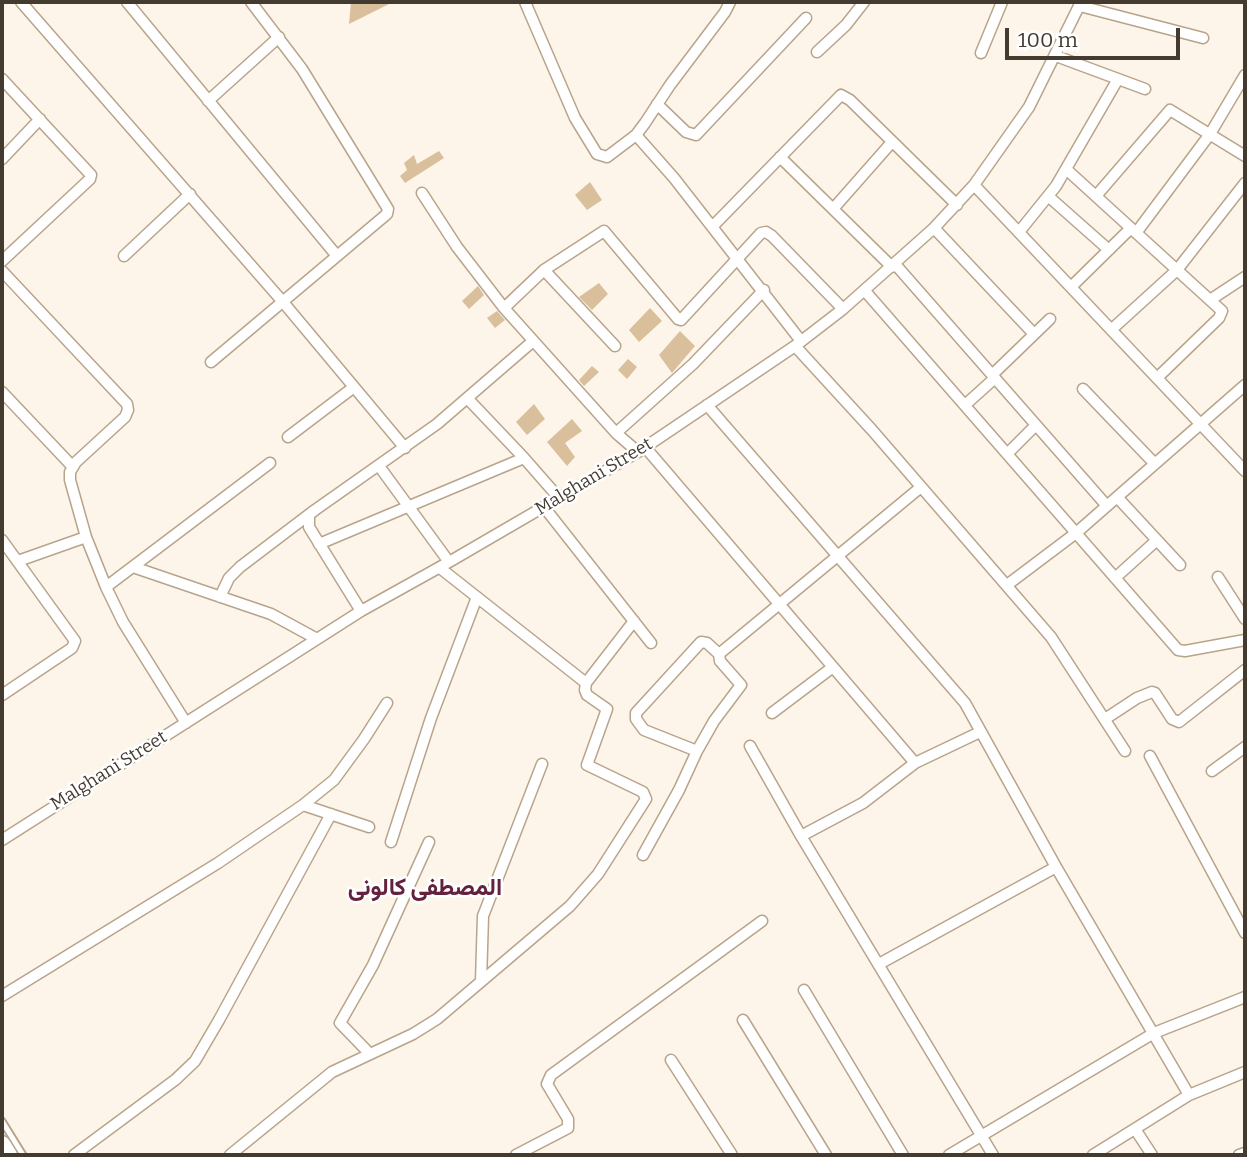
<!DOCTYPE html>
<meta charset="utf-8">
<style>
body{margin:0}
#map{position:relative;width:1247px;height:1157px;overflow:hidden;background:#fef5ea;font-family:Bitter,serif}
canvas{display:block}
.frame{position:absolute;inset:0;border:4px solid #433b30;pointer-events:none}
.scale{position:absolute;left:1005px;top:28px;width:175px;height:32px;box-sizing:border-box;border:4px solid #433b30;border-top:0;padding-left:9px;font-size:21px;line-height:24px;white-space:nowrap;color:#433b30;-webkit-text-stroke:5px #fff;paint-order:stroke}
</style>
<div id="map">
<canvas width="1247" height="1157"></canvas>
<div class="frame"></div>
<div class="scale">100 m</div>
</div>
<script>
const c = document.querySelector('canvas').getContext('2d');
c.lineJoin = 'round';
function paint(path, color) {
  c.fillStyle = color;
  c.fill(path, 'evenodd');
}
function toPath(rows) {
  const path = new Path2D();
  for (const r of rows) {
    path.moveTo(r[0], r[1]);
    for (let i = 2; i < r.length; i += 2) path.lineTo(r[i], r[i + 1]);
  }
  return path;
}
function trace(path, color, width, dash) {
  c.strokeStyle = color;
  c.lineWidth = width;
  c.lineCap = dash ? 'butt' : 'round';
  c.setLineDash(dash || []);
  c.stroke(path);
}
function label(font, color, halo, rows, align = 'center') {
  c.font = font + ' Bitter,Vazirmatn,serif';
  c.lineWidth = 5;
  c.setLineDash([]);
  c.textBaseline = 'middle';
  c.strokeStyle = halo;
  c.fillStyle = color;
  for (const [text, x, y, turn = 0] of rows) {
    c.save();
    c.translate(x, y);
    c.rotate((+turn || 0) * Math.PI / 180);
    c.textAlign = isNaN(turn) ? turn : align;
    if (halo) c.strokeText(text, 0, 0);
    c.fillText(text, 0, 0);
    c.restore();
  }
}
paint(toPath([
 [351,2,393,2,349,24],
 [439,151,444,158,405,183,400,176,407,170,404,163,414,155,417,164],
 [590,182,602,200,587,210,575,195],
 [599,283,608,294,592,310,579,297],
 [478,286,484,295,469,309,462,301],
 [650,308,662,321,639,342,629,330],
 [497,311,505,320,495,328,487,318],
 [680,331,695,346,672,373,659,355],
 [628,359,637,367,627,379,618,370],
 [592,366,599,372,584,386,579,380],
 [534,404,545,419,527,435,516,422],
 [572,419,582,431,565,443,575,457,567,466,547,442]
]), '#d9bf9b');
const lane = toPath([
 [2,1121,23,1155]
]);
const street = toPath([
 [21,2,283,302,405,448],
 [127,2,337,256],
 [525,2,575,118,597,154,607,157,636,135,645,123,670,85,725,12,730,2],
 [1080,6,1203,38],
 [817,52,846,25,864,2],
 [981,53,1002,2],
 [1056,56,1145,89],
 [2,79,91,175,90,179,2,261],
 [208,101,279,37],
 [657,104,686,132,696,135,806,18],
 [636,135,674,178,801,341],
 [780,157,892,267],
 [2,159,40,119],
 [1066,169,1222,311,1219,318,1157,378],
 [974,185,1245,471],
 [422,193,457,247,504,308,616,433,638,452],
 [1048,196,1109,250],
 [1096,196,1170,110,1245,156],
 [833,209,892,142],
 [713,226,841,95,850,100,957,205],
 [934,228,1034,334],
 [1019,232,1056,186,1118,79],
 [1136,233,1210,134,1245,75],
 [124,256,190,194],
 [895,264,1107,506],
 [544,270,615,346],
 [2,271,127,404,128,410,125,417,76,462,70,472,70,480,86,537,106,587,123,622,186,723],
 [1071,287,1131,228],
 [865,291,1178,650,1185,651,1245,640],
 [1210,300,1245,277],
 [504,308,544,270,604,231,678,319,681,320,761,233,766,232,772,236,843,309],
 [1111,330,1177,270,1245,183],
 [795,346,872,430,1051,637,1125,751],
 [211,362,387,214,388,209,302,69,251,2],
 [992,375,1050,319],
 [1083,389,1155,464],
 [2,392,73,467],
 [468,399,524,458,559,498],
 [707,405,965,703,1056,867,1189,1095],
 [965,405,995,378],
 [616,433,693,364,764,290],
 [288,437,354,387],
 [645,447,915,763],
 [1007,454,1036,425],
 [379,466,449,562],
 [1117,497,1180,565],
 [544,507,651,643],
 [309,516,309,527,361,611],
 [2,540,75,641,72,648,2,695],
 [319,544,524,458],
 [18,561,86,537],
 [133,567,271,614,317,639],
 [440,568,586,683],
 [1218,577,1245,619],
 [1115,578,1157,540],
 [1007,585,1076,533,1245,385],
 [106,587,270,463],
 [220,597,229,578,240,567,315,510,437,424,532,342],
 [772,713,833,667],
 [1105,719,1137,698,1152,692,1155,693,1172,719,1179,722,1245,670],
 [750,746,801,836,993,1155],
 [697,751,644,730,636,719,636,713,701,642,707,643,719,654],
 [1150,756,1245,933],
 [1212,771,1245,747],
 [303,805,369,827],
 [801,836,863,803,915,763,980,732],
 [2,840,361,611,449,562,638,452,795,346,843,309,934,228,974,185,1029,107,1081,2],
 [391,842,431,718,477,597],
 [643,855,679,790,697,751,714,721,741,685,720,661,719,654,921,487],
 [879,964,1056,867],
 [481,981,483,916,542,764],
 [804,990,903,1155],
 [2,996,218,863,303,805,334,780,364,739,387,703],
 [743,1020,826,1155],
 [370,1054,340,1023,373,965,429,842],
 [671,1060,732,1155],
 [1135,1129,1152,1155],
 [74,1155,175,1080,195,1061,219,1020,331,814],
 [230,1155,332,1072,413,1034,437,1019,570,906,598,874,646,799,643,792,587,765,607,709,587,695,585,690,586,683,634,621],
 [516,1155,568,1128,568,1119,547,1084,551,1075,762,921],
 [949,1155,1154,1033,1245,997],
 [1093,1155,1189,1095,1245,1072],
 [1239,1155,1245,1153]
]);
const primary = toPath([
 [2,1144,9,1155]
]);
trace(lane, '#b8a48a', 9);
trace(street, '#b8a48a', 13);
trace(primary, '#b8a48a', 19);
trace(lane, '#fff', 5);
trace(street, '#fff', 10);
trace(primary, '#fff', 16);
label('18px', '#433b30', '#fff', [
 ["Malghani Street",594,477,-31],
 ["Malghani Street",109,771,-32]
]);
label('bold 24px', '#63213d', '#fff', [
 ["المصطفی کالونی",425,888]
]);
</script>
